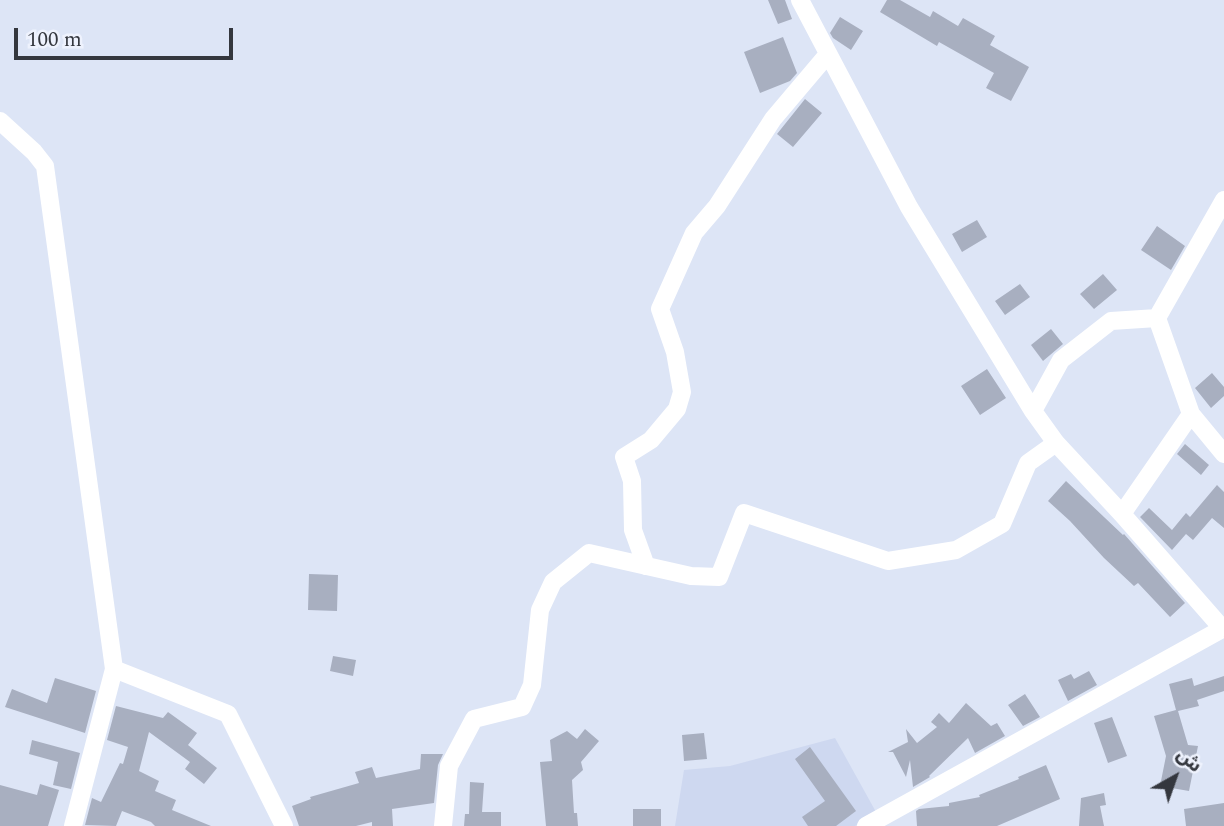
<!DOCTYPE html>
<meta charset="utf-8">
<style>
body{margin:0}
#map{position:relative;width:1224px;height:826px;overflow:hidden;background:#dde5f6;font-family:Spectral,"Noto Sans Arabic",serif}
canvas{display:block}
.north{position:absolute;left:1140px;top:742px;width:70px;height:70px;-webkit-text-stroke:5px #eef2fd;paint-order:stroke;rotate:40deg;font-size:19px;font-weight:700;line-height:28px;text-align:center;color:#34373e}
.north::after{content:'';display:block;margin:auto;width:24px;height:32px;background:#34373e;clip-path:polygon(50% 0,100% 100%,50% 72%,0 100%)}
.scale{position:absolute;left:14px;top:28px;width:219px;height:32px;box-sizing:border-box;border:4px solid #34373e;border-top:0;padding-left:9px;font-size:21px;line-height:24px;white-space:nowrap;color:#34373e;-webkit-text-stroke:5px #eef2fd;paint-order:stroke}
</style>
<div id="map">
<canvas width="1224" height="826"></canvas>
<div class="north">ش</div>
<div class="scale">100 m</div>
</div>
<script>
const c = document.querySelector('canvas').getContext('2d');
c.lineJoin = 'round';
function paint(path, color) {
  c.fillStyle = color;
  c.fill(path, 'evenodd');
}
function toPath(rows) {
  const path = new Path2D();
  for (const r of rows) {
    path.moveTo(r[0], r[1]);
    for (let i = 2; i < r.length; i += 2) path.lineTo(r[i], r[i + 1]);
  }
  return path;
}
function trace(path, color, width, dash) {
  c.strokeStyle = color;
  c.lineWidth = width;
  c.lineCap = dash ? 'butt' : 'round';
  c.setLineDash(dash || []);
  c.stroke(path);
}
paint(toPath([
 [835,738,876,812,855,826,675,826,684,770,730,766]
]), '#ced8f0');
paint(toPath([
 [768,0,785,0,792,19,778,24],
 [887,0,900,0,930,17,933,11,958,26,963,18,995,36,990,45,1029,67,1011,101,986,88,994,73,939,42,937,46,880,12],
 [840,17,863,31,851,50,833,38,830,33],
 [783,37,797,73,790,81,760,93,744,52],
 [805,99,822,113,793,147,777,134],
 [977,220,987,237,962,252,952,234],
 [1157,226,1185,246,1171,270,1141,250],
 [1103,274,1117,290,1094,309,1080,294],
 [1020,284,1030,297,1005,315,995,301],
 [1051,329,1063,344,1043,361,1031,345],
 [987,369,1006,398,980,415,961,386],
 [1212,373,1224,387,1224,396,1211,408,1195,388],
 [1185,444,1209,465,1201,475,1177,454],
 [1066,481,1123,535,1124,534,1185,603,1170,617,1138,583,1134,586,1104,558,1070,521,1048,501],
 [1217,485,1224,492,1224,528,1212,518,1193,540,1186,534,1172,550,1140,517,1149,508,1172,530,1186,513,1190,517],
 [309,574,338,575,337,611,308,610],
 [333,656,356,660,353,676,330,671],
 [1089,671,1097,685,1068,701,1058,680,1071,674,1074,679],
 [1224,676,1224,691,1197,700,1199,706,1178,711,1188,745,1198,746,1189,791,1160,786,1166,756,1154,716,1176,710,1169,684,1192,678,1194,686],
 [55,678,96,691,85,733,5,707,12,689,47,703],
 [1025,694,1040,717,1023,726,1008,705],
 [966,703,991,726,997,723,1005,736,975,753,968,738,929,776,930,777,913,787,910,760,906,777,893,752,888,752,908,742,906,729,917,743,937,727,931,722,939,713,949,723],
 [116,706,163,718,168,712,197,733,188,745,217,768,204,784,185,769,190,762,149,732,139,771,159,781,155,791,176,800,172,810,211,826,155,826,151,822,122,811,116,826,85,825,92,798,101,802,120,763,123,764,128,747,107,740],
 [1112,717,1127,756,1108,763,1094,723],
 [585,729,599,741,581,762,583,770,572,780,574,813,577,813,578,826,546,826,540,762,552,761,550,740,567,731,577,739],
 [704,733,707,759,684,761,682,735],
 [32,740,80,753,71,789,53,785,58,762,29,754],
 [810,747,856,811,836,826,808,826,802,817,825,801,795,759],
 [421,754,443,754,438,765,434,803,392,809,393,826,372,826,372,822,356,826,299,826,292,806,311,799,310,797,359,783,355,772,372,767,376,778,420,769],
 [1046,765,1060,799,997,826,917,826,916,811,919,809,949,806,949,803,980,797,979,795,1019,779,1018,777],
 [470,782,484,783,482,812,501,812,501,826,464,826,465,814,469,814],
 [40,784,59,790,48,826,0,826,0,785,37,795],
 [1104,793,1106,805,1100,806,1104,826,1079,826,1081,798],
 [1224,803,1224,826,1186,826,1184,809],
 [633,809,661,809,661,826,633,826]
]), '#a8afc0');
trace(toPath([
 [800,0,909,207,1033,411,1056,443,1122,514,1222,628],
 [0,121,34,152,45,166,114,669,228,714,284,826],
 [1157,318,1191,414,1224,454],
 [1033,411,1061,360,1111,321,1157,318,1224,200],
 [1122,514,1191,414],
 [646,566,633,530,632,481,624,457,651,440,677,409,682,392,675,352,660,309,694,233,717,206,773,119,828,54],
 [73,826,114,669],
 [443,826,449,766,474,719,522,707,532,685,540,610,553,582,589,553,691,576,719,577,744,513,888,561,956,550,1002,524,1028,463,1056,443],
 [866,826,1224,628]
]), '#fff', 18);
</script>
